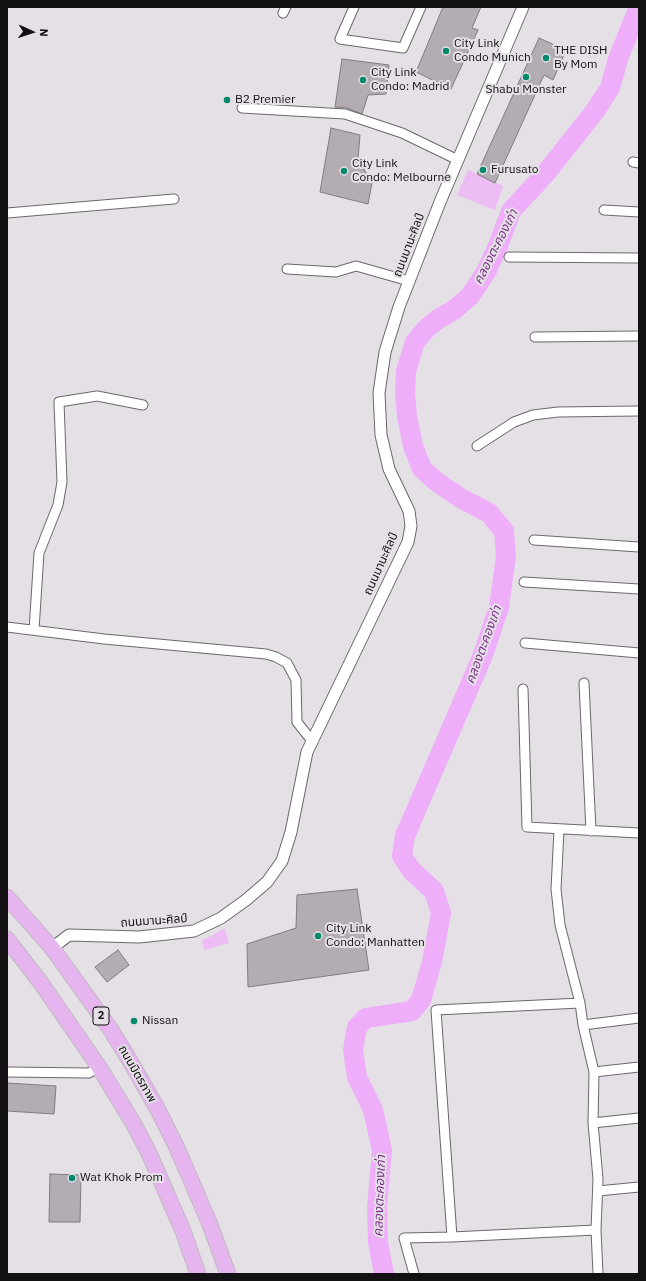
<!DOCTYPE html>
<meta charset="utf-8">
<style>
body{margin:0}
#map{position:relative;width:646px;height:1281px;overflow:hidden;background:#e5e0e6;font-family:"IBM Plex Sans",sans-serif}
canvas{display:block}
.frame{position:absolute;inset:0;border:8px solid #131114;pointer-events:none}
.north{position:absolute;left:12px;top:12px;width:40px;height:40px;-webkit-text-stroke:3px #e5e0e6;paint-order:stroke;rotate:93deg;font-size:11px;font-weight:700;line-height:16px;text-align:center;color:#131114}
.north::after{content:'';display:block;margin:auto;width:14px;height:18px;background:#131114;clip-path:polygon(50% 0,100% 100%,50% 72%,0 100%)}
</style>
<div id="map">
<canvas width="646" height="1281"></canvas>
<div class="frame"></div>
<div class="north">N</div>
</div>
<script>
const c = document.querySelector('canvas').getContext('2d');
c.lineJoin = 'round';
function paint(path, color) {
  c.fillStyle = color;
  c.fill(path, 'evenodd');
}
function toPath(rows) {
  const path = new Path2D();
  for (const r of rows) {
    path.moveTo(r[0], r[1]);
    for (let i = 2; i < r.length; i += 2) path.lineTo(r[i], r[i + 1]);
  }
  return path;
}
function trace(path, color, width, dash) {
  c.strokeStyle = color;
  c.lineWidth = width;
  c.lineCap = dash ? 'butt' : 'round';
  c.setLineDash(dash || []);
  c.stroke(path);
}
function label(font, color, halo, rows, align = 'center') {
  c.font = font + ' "IBM Plex Sans","Noto Sans Thai",sans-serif';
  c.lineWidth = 4;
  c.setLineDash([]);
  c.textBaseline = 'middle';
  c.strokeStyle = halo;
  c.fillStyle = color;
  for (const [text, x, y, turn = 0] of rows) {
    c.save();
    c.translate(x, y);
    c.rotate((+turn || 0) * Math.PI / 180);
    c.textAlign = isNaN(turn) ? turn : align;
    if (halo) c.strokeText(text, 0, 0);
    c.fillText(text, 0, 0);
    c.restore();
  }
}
paint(toPath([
 [468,170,503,186,495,210,457,195],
 [225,928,229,943,204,950,202,941]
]), '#edbcf5');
trace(toPath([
 [384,1274,378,1242,377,1207,382,1150,373,1110,357,1077,353,1050,357,1027,366,1018,412,1011,421,1000,432,962,441,913,434,891,412,871,402,856,405,836,483,655,499,607,506,556,504,531,489,513,462,499,437,482,422,469,413,446,407,416,405,393,406,371,415,342,427,328,438,319,454,310,470,296,486,272,498,246,511,211,546,173,595,111,610,88,618,59,639,7]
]), '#eeaef9', 20);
const building = toPath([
 [443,7,481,7,472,28,478,30,451,89,416,72,443,7],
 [539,38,566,50,553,80,544,75,495,183,477,174,539,38],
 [342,59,389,65,386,94,368,95,362,114,347,108,335,107,342,59],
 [331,128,360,135,358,159,372,183,368,204,320,192,331,128],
 [357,889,369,970,248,987,247,944,296,928,297,895,357,889],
 [118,950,129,965,107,982,95,967,118,950],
 [7,1083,56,1086,54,1114,7,1111,7,1083],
 [50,1174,81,1175,80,1222,49,1222,50,1174]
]);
paint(building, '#b3adb3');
trace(building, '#807b81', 1);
const minor = toPath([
 [354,7,340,39,403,48,421,7],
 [283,13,286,7],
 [242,108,345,114,402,133,458,160],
 [633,162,639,163],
 [604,210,639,212],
 [7,213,174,199],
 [509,257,639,258],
 [287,269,336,272,356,266,409,281],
 [535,337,639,336],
 [477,446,514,422,533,415,558,412,639,411],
 [534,540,639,547],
 [524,582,639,589],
 [7,627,104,639,266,654,276,657,287,663,296,680,297,722,312,741],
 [34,630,39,553,58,505,62,482,59,402,97,396,143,405],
 [525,643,639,653],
 [584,683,591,831],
 [523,689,527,827,639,833],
 [559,830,556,889,560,925,580,1003,583,1025,594,1072,593,1123,598,1179,596,1230,598,1274],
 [583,1025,639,1018],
 [7,1072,89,1073,99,1067],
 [594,1072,639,1067],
 [593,1123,639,1118],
 [598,1191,639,1187],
 [452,1237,436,1010,580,1003],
 [414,1274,404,1238,452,1237,596,1230]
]);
const tertiary = toPath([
 [52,948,69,935,139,937,194,931,221,918,246,900,267,882,282,861,291,832,307,752,408,542,411,526,409,511,389,469,381,435,379,393,385,352,399,307,440,202,523,7]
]);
const trunk = toPath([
 [7,897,52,948,111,1030,133,1066,158,1110,177,1148,209,1222,228,1274],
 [7,939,41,983,99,1067,132,1121,148,1151,183,1231,198,1274]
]);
trace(minor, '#6c676c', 11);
trace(tertiary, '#6c676c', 13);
trace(trunk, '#bdbcbd', 17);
trace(minor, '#fff', 9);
trace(tertiary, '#fff', 11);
trace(trunk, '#e6b4ee', 15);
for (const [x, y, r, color] of [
 [446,51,4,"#05886c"],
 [546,58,4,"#05886c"],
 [526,77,4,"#05886c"],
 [363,80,4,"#05886c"],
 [227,100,4,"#05886c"],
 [483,170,4,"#05886c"],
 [344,171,4,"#05886c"],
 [318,936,4,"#05886c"],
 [134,1021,4,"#05886c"],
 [72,1178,4,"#05886c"]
]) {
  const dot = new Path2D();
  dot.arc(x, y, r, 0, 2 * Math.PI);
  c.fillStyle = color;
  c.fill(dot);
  trace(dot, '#e5e0e6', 1.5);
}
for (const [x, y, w] of [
 [101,1016,16]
]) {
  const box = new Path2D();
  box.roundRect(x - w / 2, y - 9, w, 18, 3);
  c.fillStyle = '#e5e0e6';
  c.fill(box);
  trace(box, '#131114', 1);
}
label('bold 11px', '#131114', null, [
 ["2",101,1016]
]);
label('12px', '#131114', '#e5e0e6', [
 ["City Link",454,44],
 ["Condo Munich",454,58],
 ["THE DISH",554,51],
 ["By Mom",554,65],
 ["City Link",371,73],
 ["Condo: Madrid",371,87],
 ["Shabu Monster",526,90,"center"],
 ["B2 Premier",235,100],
 ["City Link",352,164],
 ["Condo: Melbourne",352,178],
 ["Furusato",491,170],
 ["City Link",326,929],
 ["Condo: Manhatten",326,943],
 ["Nissan",142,1021],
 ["Wat Khok Prom",80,1178]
], 'left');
label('12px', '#131114', '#e5e0e6', [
 ["ถนนมานะศิลป์",409,245,-69],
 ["ถนนมานะศิลป์",381,564,-66],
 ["ถนนมานะศิลป์",154,921,-4],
 ["ถนนมิตรภาพ",137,1074,60]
]);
label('italic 13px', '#7b3188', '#e5e0e6', [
 ["คลองตะคองเก่า",496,247,-63],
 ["คลองตะคองเก่า",484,645,-70],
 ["คลองตะคองเก่า",380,1196,-88]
]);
</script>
